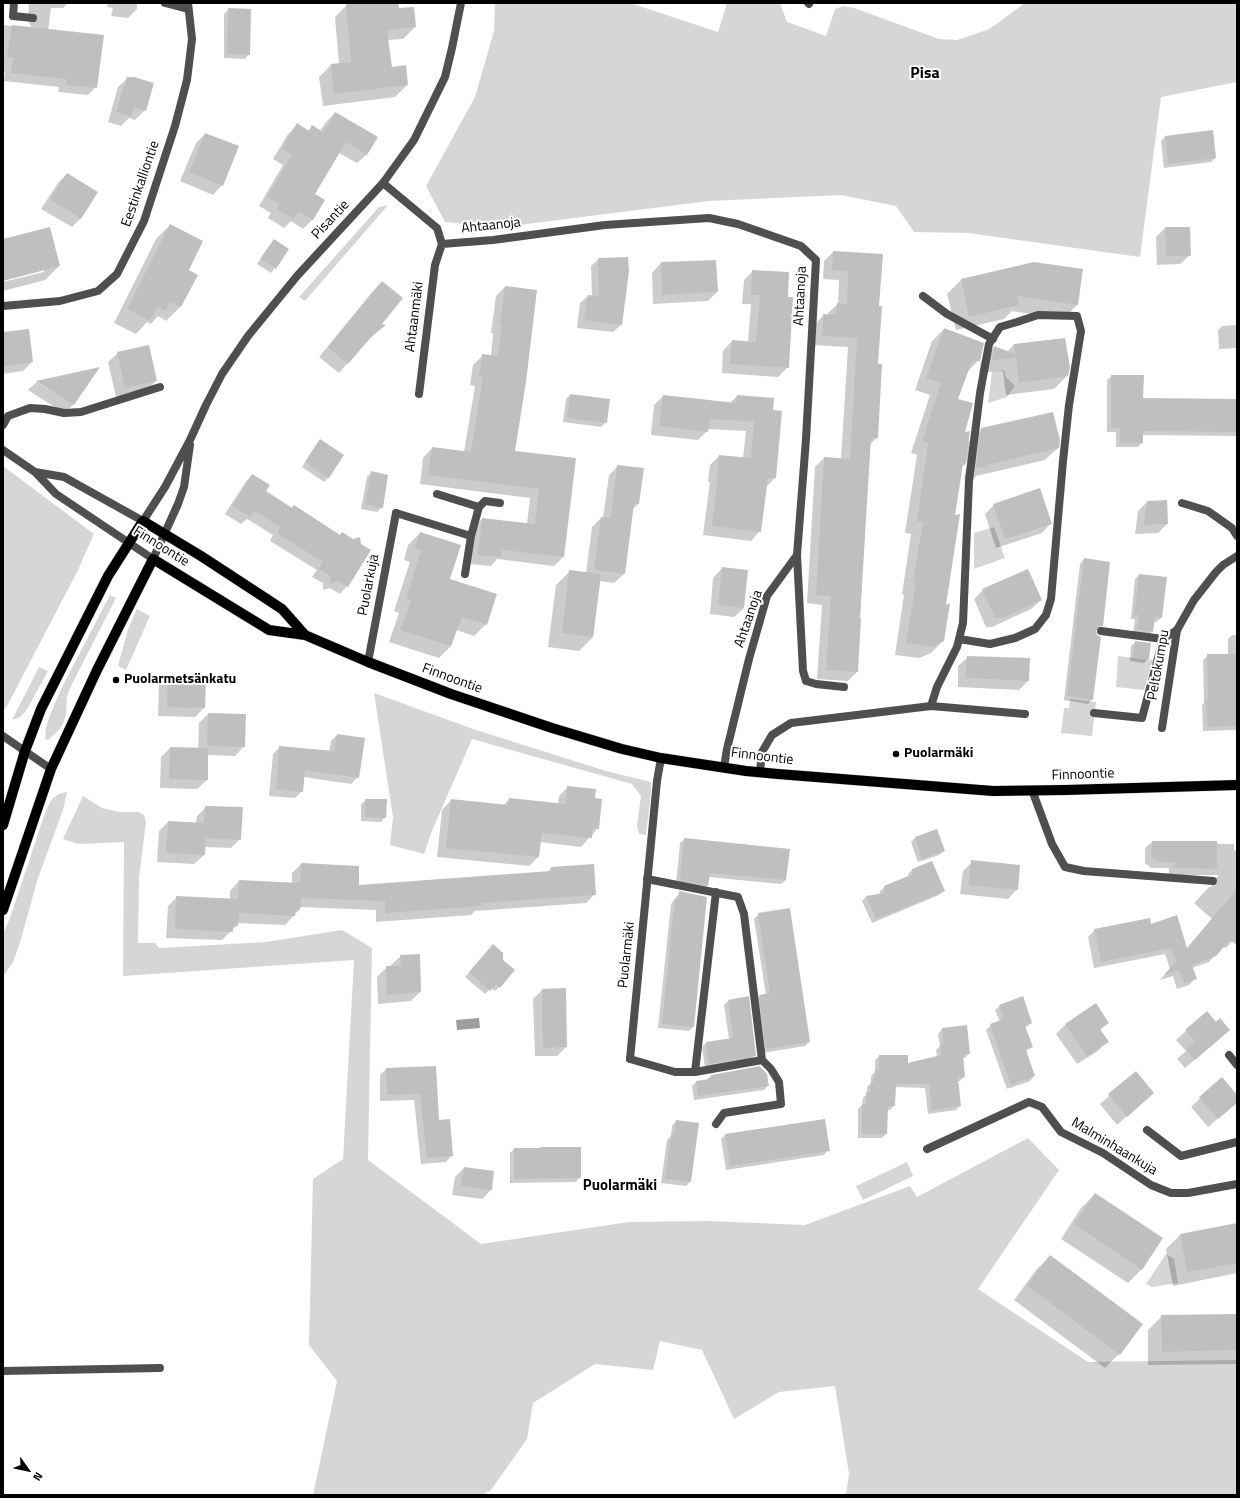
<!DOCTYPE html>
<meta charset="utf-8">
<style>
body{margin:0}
#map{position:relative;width:1240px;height:1498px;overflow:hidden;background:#fff;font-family:"Titillium Web",sans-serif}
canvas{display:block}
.frame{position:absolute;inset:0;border:4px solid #000;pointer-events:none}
.north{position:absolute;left:8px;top:1450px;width:40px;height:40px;-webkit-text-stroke:3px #fff;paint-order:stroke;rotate:123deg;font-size:11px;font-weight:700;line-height:16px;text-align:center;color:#000}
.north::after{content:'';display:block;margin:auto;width:14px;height:18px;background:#000;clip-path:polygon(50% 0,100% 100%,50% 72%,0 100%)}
</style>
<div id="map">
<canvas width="1240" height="1498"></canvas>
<div class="frame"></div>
<div class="north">N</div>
</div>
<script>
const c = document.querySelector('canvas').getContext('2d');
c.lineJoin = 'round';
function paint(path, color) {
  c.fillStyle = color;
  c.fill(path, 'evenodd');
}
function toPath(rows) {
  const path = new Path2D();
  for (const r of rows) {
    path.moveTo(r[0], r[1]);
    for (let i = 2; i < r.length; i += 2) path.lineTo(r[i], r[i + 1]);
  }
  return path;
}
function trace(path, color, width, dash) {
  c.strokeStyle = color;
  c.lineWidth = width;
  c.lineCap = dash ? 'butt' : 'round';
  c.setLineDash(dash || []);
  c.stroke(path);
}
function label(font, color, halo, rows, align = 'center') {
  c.font = font + ' "Titillium Web",sans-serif';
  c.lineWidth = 4;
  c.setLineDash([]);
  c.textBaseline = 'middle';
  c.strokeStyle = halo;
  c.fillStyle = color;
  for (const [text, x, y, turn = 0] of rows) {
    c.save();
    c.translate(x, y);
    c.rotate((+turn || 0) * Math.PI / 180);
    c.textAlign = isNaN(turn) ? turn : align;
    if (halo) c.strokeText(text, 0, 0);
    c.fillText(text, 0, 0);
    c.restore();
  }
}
paint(toPath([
 [495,3,630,3,718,32,727,3,780,3,787,22,826,36,835,9,843,6,854,8,939,39,957,40,987,30,995,25,1025,3,1237,3,1237,82,1161,97,1140,257,968,233,914,232,896,206,841,195,709,201,503,227,445,222,426,186,475,97,494,31],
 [388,205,305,301,299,297,379,207],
 [1004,370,1006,377,1015,386,1007,397,988,403,992,372],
 [3,466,94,534,78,570,6,708,3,710],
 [994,527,1005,558,974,569,974,533],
 [110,595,116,598,71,686,67,696,66,714,63,724,58,731,48,740,45,739,46,727,50,715,61,689],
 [137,609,150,616,126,670,118,666,128,629],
 [1118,656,1153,660,1144,690,1116,687],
 [39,667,48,671,26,711,20,717,12,720],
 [374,693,476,730,606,771,651,782,651,793,646,835,639,834,637,826,641,796,632,784,472,739,432,831,424,854,390,845,393,817],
 [1070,699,1096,702,1092,736,1061,733,1064,708,1069,708],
 [67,792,63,810,38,878,19,946,13,962,3,977,3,934,10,918,46,810,52,799,59,794],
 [83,796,102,808,119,812,138,812,144,815,146,822,139,878,138,943,155,943,159,948,266,942,342,930,372,948,368,1160,481,1244,629,1222,708,1221,805,1225,910,1186,917,1197,1028,1138,1059,1170,978,1289,1088,1362,1237,1360,1237,1495,846,1495,849,1474,835,1386,779,1392,734,1419,702,1350,660,1341,653,1370,595,1364,533,1403,527,1439,491,1490,482,1495,313,1495,337,1381,309,1345,313,1179,343,1159,354,960,123,976,124,842,78,844,63,839],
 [907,1162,913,1176,863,1200,856,1186],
 [1166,1254,1174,1259,1178,1283,1152,1287,1146,1284]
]), '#d6d6d6');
paint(toPath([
 [479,1018,480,1028,457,1030,456,1020]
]), '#9d9d9d');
paint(toPath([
 [29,3,68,3,63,8,51,8,48,31,96,87,88,95,58,92,59,87,4,81,5,72,3,72,3,25,31,28,31,26,28,21],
 [108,3,137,3,137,9,128,18,111,16,113,8,107,7],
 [368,3,397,3,398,9,415,27,403,39,387,40,391,68,407,85,395,97,323,106,319,77,331,65,339,64,335,17,347,5],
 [229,9,249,54,245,59,224,58,224,14],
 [128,78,145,110,135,120,129,118,121,126,108,122,118,87],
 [335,113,367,154,357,163,339,153,314,195,313,219,303,229,291,221,284,228,268,218,271,213,259,206,283,165,273,159,288,134,297,125,308,131,312,127,320,131,326,122],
 [1212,131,1215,158,1211,162,1164,168,1161,141,1165,137],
 [205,134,222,185,213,195,180,181,196,143],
 [67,174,81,218,72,227,41,209,58,183],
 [170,225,187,270,196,275,180,307,166,321,158,316,151,324,147,322,136,334,114,323,156,239],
 [1165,228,1190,255,1180,264,1157,265,1156,237],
 [3,240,59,266,45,280,3,291,3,282,44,272,44,270,3,280],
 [274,240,288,249,271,273,257,264],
 [833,252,878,306,877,438,869,445,857,672,848,681,817,679,822,605,807,603,815,467,824,458,841,459,848,347,813,345,814,325,824,315,828,316,828,313,838,304,839,280,823,279,824,261],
 [599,259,621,325,613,332,577,328,580,303,588,296,592,296,591,266],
 [661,263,717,292,708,301,653,304,652,273],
 [1082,270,1077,305,1063,319,1012,311,1004,319,956,330,947,294,961,280],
 [753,271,788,367,778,377,722,373,723,351,732,341,748,342,751,304,742,304,744,280],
 [382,282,380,324,384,326,367,341,339,373,319,357,373,291],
 [505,287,513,452,575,459,563,557,554,566,497,559,491,566,469,564,473,528,482,519,527,524,530,498,420,484,423,458,432,448,464,452,475,386,470,385,473,365,482,356,491,356,493,333,491,333,496,296],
 [1237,325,1237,348,1219,349,1218,330,1222,326],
 [944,329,979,360,967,372,957,399,967,443,982,429,1058,448,1045,460,976,476,973,480,964,479,967,462,961,468,954,517,944,607,943,641,931,653,919,658,895,655,904,595,902,594,911,534,905,533,917,455,911,453,930,395,915,390,932,341],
 [3,334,32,362,23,371,3,374],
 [1014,344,1067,376,1054,389,1006,395,1003,371,979,373,981,361,994,347,1007,352],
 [118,353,156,381,147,390,116,397,108,362],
 [1112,376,1142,399,1237,399,1237,436,1142,435,1142,443,1138,447,1116,447,1116,432,1107,432,1107,380],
 [37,382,74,404,64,413,28,390],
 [570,395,606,422,601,427,563,422,566,399],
 [663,396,730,403,737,396,772,411,775,478,766,487,760,531,751,541,703,535,710,482,708,482,710,465,719,456,743,458,746,431,708,429,707,431,698,440,651,435,654,405],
 [320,440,329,477,324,482,302,467,316,445],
 [618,466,638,504,632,510,624,574,614,583,600,581,593,637,579,651,548,647,556,585,570,571,586,573,592,527,601,518,603,518,609,475],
 [371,473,382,507,377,512,361,509,367,477],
 [252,475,264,492,340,535,347,586,340,594,330,588,323,590,323,583,312,577,317,570,270,541,273,535,247,519,241,524,225,514,245,483],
 [1147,502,1167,524,1158,533,1135,534,1138,511],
 [994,505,1051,523,1042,533,996,548,985,514],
 [420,533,449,580,486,624,474,636,456,630,451,646,439,658,389,642,399,613,394,611,410,562,404,560,408,545],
 [1084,559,1102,625,1097,630,1094,630,1092,699,1088,704,1064,700,1080,564],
 [722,568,744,608,734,617,710,614,713,578],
 [1139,575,1161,618,1156,622,1153,621,1152,632,1148,636,1133,634,1135,619,1131,619,1135,579],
 [983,590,1041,600,1031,609,992,627,986,627,974,599],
 [1232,635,1237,635,1237,730,1203,731,1202,705,1204,703,1203,660,1208,655,1228,655,1228,639],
 [1136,642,1148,658,1144,663,1130,661,1131,646],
 [968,657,1028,681,1019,690,958,687,958,666],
 [168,676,205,677,204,708,195,717,158,716,159,685],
 [208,714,244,746,235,756,207,755,207,780,197,789,160,788,161,757,170,748,198,749,199,723],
 [337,735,358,777,351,784,303,777,302,791,295,798,269,796,273,754,280,747,329,752,331,741],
 [568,787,594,799,598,828,581,847,540,842,538,857,529,866,437,857,442,810,451,800,503,806,509,799,558,804,559,796],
 [366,800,385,817,381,822,361,821,361,804],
 [206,807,240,839,231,848,204,847,204,855,194,864,157,862,159,831,168,822,196,823,197,816],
 [937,830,944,851,939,855,918,862,911,842,915,838],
 [685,839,786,880,781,884,708,877,707,885,703,889,676,884,680,843],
 [1152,842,1216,842,1216,844,1234,844,1234,850,1237,851,1237,936,1226,948,1223,946,1209,962,1192,968,1196,978,1189,985,1177,989,1173,976,1160,980,1170,969,1165,954,1094,968,1088,937,1095,930,1150,925,1187,949,1212,919,1194,903,1209,887,1212,887,1211,884,1219,875,1169,875,1169,868,1151,868,1145,863,1145,848],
 [932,862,944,891,939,895,872,923,862,901,866,897,880,894,880,891,885,887,909,877,908,874,912,870],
 [972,862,1017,889,1008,899,960,894,963,871],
 [301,864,357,886,547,873,551,868,595,894,586,903,475,911,471,915,376,922,376,910,300,907,299,910,285,925,237,923,237,925,222,940,166,938,168,906,177,897,230,900,230,891,239,881,292,884,292,873],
 [680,892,693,1027,689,1031,658,1028,671,904],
 [759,914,809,1042,805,1046,762,1053,756,1000,760,996,766,995,754,919],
 [489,950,499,987,495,991,491,988,485,994,465,977],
 [401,956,420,992,411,1001,378,1004,377,977,387,967,391,967,391,965],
 [542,990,566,1047,557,1056,535,1056,533,999],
 [728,1001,755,1055,750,1059,705,1068,702,1047,706,1043,729,1039,724,1005],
 [1000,1006,1031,1023,1025,1028,1031,1047,1025,1052,1034,1076,1030,1081,1007,1089,986,1030,991,1025,1000,1022,995,1010],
 [1207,1012,1216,1023,1229,1030,1185,1068,1177,1059,1186,1051,1176,1040],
 [1108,1022,1100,1030,1107,1041,1098,1051,1077,1064,1056,1034,1065,1025],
 [942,1029,969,1053,965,1058,963,1058,964,1077,960,1081,957,1081,960,1106,956,1110,928,1114,925,1088,894,1087,894,1106,890,1110,887,1110,886,1134,882,1138,858,1138,858,1109,862,1105,863,1098,867,1094,867,1087,871,1083,871,1076,875,1072,875,1060,879,1056,907,1064,937,1057,936,1050,940,1046,938,1034],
 [435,1067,438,1121,452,1155,446,1162,421,1164,414,1100,380,1101,380,1075,386,1069],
 [1136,1072,1153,1093,1117,1125,1100,1104],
 [711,1076,768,1085,764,1090,694,1100,692,1086,696,1082,706,1080],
 [1237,1096,1237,1102,1208,1127,1191,1107,1200,1098],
 [676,1121,690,1182,686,1186,661,1183,667,1140,671,1136,672,1126],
 [725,1135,828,1150,824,1155,726,1170,721,1139],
 [540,1148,580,1177,576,1182,510,1183,510,1153,514,1149,539,1149],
 [464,1168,491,1190,482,1199,452,1195,455,1177],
 [1095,1194,1142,1269,1128,1283,1061,1239,1081,1208],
 [1237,1224,1237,1273,1173,1286,1166,1249,1180,1235],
 [1050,1256,1119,1354,1105,1368,1014,1300,1036,1270],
 [1237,1315,1237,1364,1148,1365,1148,1330,1162,1316]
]), '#0003');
paint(toPath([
 [357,3,398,3,399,8,414,7,416,27,387,30,392,67,406,65,408,85,334,94,331,64,351,62,346,4],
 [228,8,251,9,250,55,227,54],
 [12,25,104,35,97,88,66,85,66,79,11,73,13,57,7,57],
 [127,77,134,77,154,83,146,111,134,107,131,117,116,112],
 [335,112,378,137,367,155,346,142,315,194,325,200,313,220,298,211,294,219,277,209,280,204,267,197,292,155,282,149,297,123,309,131,312,125,323,132],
 [1213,130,1216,158,1168,164,1165,136],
 [205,133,239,146,223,186,189,172],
 [67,173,98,192,81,219,50,199],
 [170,224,203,241,189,270,198,275,181,307,170,302,165,311,158,307,150,321,127,309],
 [50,227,60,266,3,281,3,239],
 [1165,227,1190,227,1191,256,1166,256],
 [274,239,289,249,276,269,260,259],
 [833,251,883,254,879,306,882,306,878,364,882,364,878,438,871,438,860,618,861,618,858,672,826,670,831,596,816,595,824,457,850,459,857,338,822,336,823,314,836,315,837,303,847,304,848,271,832,270],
 [628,257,629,271,622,325,584,320,588,295,599,296,598,258],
 [716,260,718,292,662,295,661,262],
 [1034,262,1083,269,1078,305,1017,296,1019,305,969,317,961,279],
 [752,270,789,272,788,297,793,297,789,368,730,364,732,340,756,342,760,295,751,295],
 [382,281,403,298,382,324,386,325,373,335,348,364,328,347],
 [505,286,537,290,526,382,515,451,576,458,564,557,502,550,501,557,478,555,482,518,535,524,539,489,428,475,432,447,471,452,483,377,479,377,482,354,498,356,502,325,500,324],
 [944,328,984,343,980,361,972,361,958,399,973,403,965,432,970,431,965,465,963,464,955,515,960,514,946,605,950,603,944,641,932,647,906,643,916,583,913,582,923,522,917,521,928,443,922,441,941,383,926,378],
 [29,329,33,362,3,367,3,332],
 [1065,338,1070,367,1068,376,1019,383,1016,358,992,360,994,346,1015,354,1014,344],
 [149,345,157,381,125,388,117,352],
 [100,367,74,405,36,381],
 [1111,375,1144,375,1143,398,1237,399,1237,432,1143,431,1143,443,1120,443,1120,428,1111,428],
 [570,394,610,399,607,423,567,418],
 [663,395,736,403,737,395,774,398,773,410,782,411,776,478,768,478,761,532,712,526,718,474,717,474,719,455,751,458,754,422,710,419,708,432,659,426],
 [1053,412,1060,440,1059,448,987,465,986,468,976,467,981,428],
 [320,439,344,455,329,478,305,462],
 [617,465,644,468,639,504,634,504,625,574,594,570,601,517,611,518],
 [371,471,388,475,383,508,365,504],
 [252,474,270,485,266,491,292,508,294,505,340,535,342,532,353,539,360,537,361,544,371,550,348,587,338,581,330,583,330,576,319,569,323,562,277,533,280,527,254,511,250,517,232,506],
 [1040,488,1052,524,1005,539,993,504],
 [1167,500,1168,524,1144,525,1147,501],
 [420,532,461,545,450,579,497,594,487,625,462,617,451,646,400,630,411,601,406,599,421,550,415,548],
 [1084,558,1110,562,1103,626,1099,626,1096,631,1097,635,1101,637,1093,700,1067,696],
 [722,567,748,570,744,608,718,605],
 [1028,569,1042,600,1002,618,995,618,982,589],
 [569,570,601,574,593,637,562,633],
 [1139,574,1167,577,1162,618,1155,617,1153,632,1137,630,1139,615,1134,615],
 [1135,641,1151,643,1149,659,1133,657],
 [1207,654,1237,654,1237,726,1207,727,1206,700,1208,700],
 [967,656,1030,658,1029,681,966,678],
 [168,675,206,676,205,708,167,707],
 [208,713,246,714,245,747,207,746],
 [337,734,365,738,359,778,305,770,303,792,276,789,279,746,334,751],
 [170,747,208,748,208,780,169,779],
 [567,786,596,789,595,798,602,799,599,829,593,828,592,838,542,833,539,857,446,848,451,799,508,805,509,798,566,804],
 [365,799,387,799,386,818,365,817],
 [205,806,243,807,241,840,206,838,205,855,166,853,168,821,204,823],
 [937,829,945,851,922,859,915,837],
 [684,838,790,849,786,880,710,873,708,886,680,880],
 [1152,841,1217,841,1217,869,1175,868,1175,862,1158,862,1151,856],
 [971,860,1020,865,1018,890,969,885],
 [932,861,945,891,876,919,866,896,884,893,884,886,913,874,912,869],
 [301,863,359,866,359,885,551,871,551,867,594,864,596,895,481,903,481,906,385,913,385,901,301,898,300,910,295,910,295,916,239,913,238,926,233,926,233,932,175,929,176,896,238,899,239,880,300,883],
 [1237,889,1237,945,1230,940,1216,956,1192,965,1197,979,1184,983,1179,970,1164,975,1176,961,1171,948,1101,962,1094,929,1150,918,1151,924,1177,915,1187,948],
 [679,891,707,897,694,1027,662,1024,675,898,679,899],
 [790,908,810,1042,766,1049,759,995,770,993,758,913],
 [493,944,503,953,503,960,515,970,500,988,496,984,490,991,469,972],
 [420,954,421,992,387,995,386,966,401,966,400,955],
 [566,988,567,1047,543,1048,542,989],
 [749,996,756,1056,709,1064,706,1042,733,1038,728,1000],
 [1023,996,1032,1023,1025,1026,1033,1047,1026,1050,1035,1076,1011,1085,990,1024,1004,1019,999,1005],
 [1096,1003,1109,1023,1100,1029,1109,1042,1087,1056,1065,1024],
 [1207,1011,1216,1022,1220,1018,1230,1030,1195,1060,1186,1049,1195,1041,1185,1030],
 [967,1025,970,1054,963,1055,965,1077,958,1078,961,1106,932,1110,929,1084,896,1084,895,1106,888,1106,887,1134,862,1134,862,1104,866,1104,866,1092,870,1093,871,1082,874,1081,875,1070,879,1070,879,1055,908,1055,908,1063,941,1055,940,1044,944,1044,942,1028],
 [436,1066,439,1120,450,1119,453,1156,427,1158,420,1094,387,1095,386,1068],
 [760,1066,767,1074,769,1086,698,1096,696,1081,711,1079,711,1075],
 [1136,1071,1154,1093,1127,1117,1108,1094],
 [1222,1077,1237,1095,1237,1103,1218,1119,1199,1097],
 [825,1119,830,1151,730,1166,725,1134],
 [676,1120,699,1123,691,1182,665,1179,671,1134,674,1135],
 [540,1147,581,1147,581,1178,514,1179,514,1148,540,1148],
 [464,1167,494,1171,492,1190,461,1186],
 [1095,1193,1163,1238,1142,1270,1074,1224],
 [1237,1223,1237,1263,1187,1272,1180,1234],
 [1050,1255,1143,1324,1120,1355,1027,1286],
 [1237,1314,1237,1350,1162,1352,1161,1315]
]), '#bfbfbf');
const primary = toPath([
 [3,825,25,751,41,709,108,576,143,521,201,556,282,609,305,635],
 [3,910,51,769,97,670,153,559,269,630,305,635,368,662,451,694,552,728,622,749,661,758,746,771,778,774,993,791,1065,790,1237,785]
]);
trace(primary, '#dbdbdb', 11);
trace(toPath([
 [14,3,13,16,33,18],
 [165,3,188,9],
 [923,296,947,314,993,339],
 [3,425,8,416,30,408,45,409,64,413,81,412,160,387],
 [437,494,479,507,485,501,500,503],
 [1182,503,1208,511,1232,528,1237,536],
 [396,513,471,536],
 [797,555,803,671,806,681,816,684,844,687],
 [465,574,471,536,479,507],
 [1101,631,1163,639,1177,630],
 [931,706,937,687,957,647,963,623,969,481,980,393,989,344,1000,327,1017,322,1038,315,1077,316,1081,331,1069,405,1063,461,1051,599,1046,615,1035,629,1015,638,990,644,959,639],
 [1094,713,1142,718,1163,639],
 [1032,790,1052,844,1065,867,1084,871,1213,881],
 [1229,1055,1237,1065],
 [630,1059,675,1072,695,1072,762,1060,744,914,738,897,647,879],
 [695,1072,716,892],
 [716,1124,724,1113,781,1104,779,1082,771,1069,762,1060],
 [1147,1130,1181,1156,1237,1142]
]), '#4f4f4f', 8);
trace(toPath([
 [808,3,809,4],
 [383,183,437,228,442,244,493,240,605,225,709,218,738,224,801,246,816,260,806,439,797,555,767,596,749,659,727,749,724,767],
 [3,306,60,301,98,291,117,274,144,221,175,126,187,80,192,39,188,3],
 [419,394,435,265,442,244],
 [368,662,396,513],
 [1162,728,1177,630,1194,600,1216,572,1223,565,1237,556],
 [3,736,51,769],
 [760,772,762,752,772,735,791,723,931,706,1025,714],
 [630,1059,657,781,661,758],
 [927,1149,1029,1102,1042,1107,1061,1132,1103,1153,1151,1185,1171,1193,1188,1193,1237,1184],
 [3,1371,160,1368]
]), '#4f4f4f', 8);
trace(toPath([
 [3,450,35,472,56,494,153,559,178,504,184,487,190,445],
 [35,472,64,477,143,521,165,487,190,440,206,405,222,374,248,336,297,276,383,183,414,140,445,77,452,48,461,3]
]), '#4f4f4f', 8);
trace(primary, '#000', 10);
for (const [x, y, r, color] of [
 [116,680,4,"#000"],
 [896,754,4,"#000"]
]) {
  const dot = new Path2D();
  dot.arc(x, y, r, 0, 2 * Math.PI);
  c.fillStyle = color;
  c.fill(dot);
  trace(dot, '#fff', 1.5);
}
label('14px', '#000', '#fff', [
 ["Eestinkalliontie",141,184,-71],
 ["Pisantie",331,220,-47],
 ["Ahtaanoja",491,226,-6],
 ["Ahtaanoja",801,296,-87],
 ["Ahtaanmäki",415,317,-83],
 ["Finnoontie",161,547,32],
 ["Puolarkuja",369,585,-79],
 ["Ahtaanoja",749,619,-71],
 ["Peltokumpu",1159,665,-80],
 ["Finnoontie",452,679,20],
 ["Finnoontie",762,757,7],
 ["Finnoontie",1083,775,-2],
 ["Puolarmäki",627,955,-84],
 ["Malminhaankuja",1114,1147,31]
]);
label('bold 14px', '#000', '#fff', [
 ["Puolarmetsänkatu",124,680],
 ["Puolarmäki",904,754]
], 'left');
label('bold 15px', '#000', '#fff', [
 ["Puolarmäki",620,1186]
]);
label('bold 16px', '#000', '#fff', [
 ["Pisa",925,74]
]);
</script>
